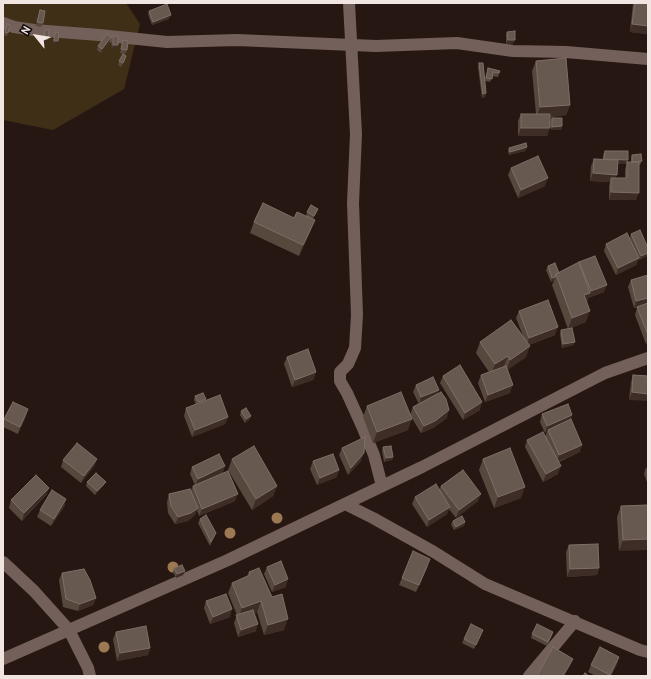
<!DOCTYPE html>
<style>
body{margin:0}
#map{position:relative;width:651px;height:679px;overflow:hidden;background:#271713;font-family:"PT Sans",sans-serif}
canvas{display:block}
.frame{position:absolute;inset:0;border:4px solid #f1e5e2;pointer-events:none}
.north{position:absolute;left:16px;top:16px;width:40px;height:40px;-webkit-text-stroke:3px #0b0504;paint-order:stroke;rotate:300deg;font-size:11px;font-weight:700;line-height:16px;text-align:center;color:#f1e5e2}
.north::after{content:'';display:block;margin:auto;width:14px;height:18px;background:#f1e5e2;clip-path:polygon(50% 0,100% 100%,50% 72%,0 100%)}
</style>
<div id="map">
<canvas width="651" height="679"></canvas>
<div class="frame"></div>
<div class="north">N</div>
</div>
<script>
const c = document.querySelector('canvas').getContext('2d');
c.lineJoin = 'round';
function paint(path, color) {
  c.fillStyle = color;
  c.fill(path, 'evenodd');
}
function toPath(rows) {
  const path = new Path2D();
  for (const r of rows) {
    path.moveTo(r[0], r[1]);
    for (let i = 2; i < r.length; i += 2) path.lineTo(r[i], r[i + 1]);
  }
  return path;
}
function trace(path, color, width, dash) {
  c.strokeStyle = color;
  c.lineWidth = width;
  c.lineCap = dash ? 'butt' : 'round';
  c.setLineDash(dash || []);
  c.stroke(path);
}
paint(toPath([
 [3,3,126,3,140,24,124,89,53,130,3,120]
]), '#402f17');
trace(toPath([
 [349,3,356,134,353,203,357,315,355,348,348,364,340,372,340,381,347,393,362,426,374,455,382,486],
 [3,23,14,27,34,30,99,35,167,42,237,40,376,46,457,43,513,51,566,52,648,59],
 [345,504,373,518,434,552,485,584,640,650,648,652],
 [3,562,34,591,69,630,88,668,90,676],
 [3,659,228,560,422,467,605,373,648,358],
 [529,676,575,621]
]), '#74605b', 12);
c.fillStyle = '#9c7952';
for (const [x, y] of [
 [277,518],
 [230,533],
 [173,567],
 [104,647]
]) {
  c.beginPath();
  c.arc(x, y, 5.5, 0, 2 * Math.PI);
  c.fill();
}
paint(toPath([
 [633,3,648,3,648,34,630,32],
 [40,10,43,23,41,27,36,26],
 [149,11,169,19,152,25,148,14],
 [10,25,7,36,3,35,6,28],
 [55,32,57,45,53,45,54,36],
 [507,32,514,43,506,44,506,35],
 [113,36,117,49,112,49,111,40],
 [123,40,127,50,125,54,120,53],
 [110,41,101,53,97,50,98,46],
 [125,60,121,67,118,65,119,61],
 [536,61,570,105,566,115,550,117,547,136,518,136,518,121,521,114,536,114,532,71],
 [479,63,485,79,488,68,500,71,498,77,492,76,490,82,485,81,486,93,485,97,482,98,478,67],
 [552,118,562,126,561,130,551,130,550,122],
 [527,147,525,151,509,155,508,151,509,148],
 [605,151,628,160,626,164,617,163,615,178,625,178,625,170,627,162,631,162,631,158,632,155,642,161,640,165,639,165,636,200,609,200,609,186,610,182,590,181,591,166,594,159,603,159,603,155],
 [511,168,545,186,518,198,508,175],
 [318,209,313,219,311,230,299,256,250,233,254,222,306,216,307,212],
 [631,234,648,248,640,260,639,258,636,265,616,275,604,251,606,244,639,258,630,238],
 [579,262,604,292,588,298,587,302,586,322,568,329,552,285,554,281,551,282,546,270,548,266,559,273],
 [648,275,648,343,646,344,635,315,637,308,634,308,628,287,631,280],
 [519,311,555,335,529,345,526,357,507,370,510,393,485,402,478,383,481,375,489,372,476,353,480,342,523,336,516,318],
 [561,330,575,342,573,345,562,348,560,334],
 [287,357,316,372,313,380,292,387,284,364],
 [633,375,648,376,629,400,631,382],
 [443,376,480,410,463,420,440,383],
 [416,385,439,390,437,394,447,418,433,428,421,433,410,415,413,407,419,404,413,392],
 [195,396,205,401,228,417,225,424,192,437,184,416,186,408,196,405,194,400],
 [367,406,408,430,373,443,363,417],
 [28,409,18,434,3,427,3,422,4,419],
 [241,411,250,419,245,423,240,415],
 [542,414,571,420,580,452,559,462,558,474,543,482,525,447,527,440,545,437,547,432,545,433,540,422],
 [383,447,393,457,392,460,384,462,382,451],
 [342,448,361,461,348,475,339,455],
 [97,459,94,466,81,483,61,467,63,460],
 [232,459,277,486,273,496,252,510,228,470],
 [483,459,521,498,494,508,479,470],
 [313,461,337,477,317,485,310,469],
 [225,466,222,474,235,501,199,516,197,510,195,515,188,521,175,524,168,513,167,502,169,494,191,490,193,486,195,485,190,474,192,467],
 [646,467,648,471,648,485,644,474],
 [87,482,104,485,95,495,86,486],
 [441,486,478,501,456,518,449,509,447,514,427,527,412,504,415,497,439,490],
 [49,488,46,495,22,521,9,508,11,500],
 [66,499,64,507,51,526,37,517,40,510],
 [648,505,619,551,617,517,621,506],
 [200,519,214,536,210,546,198,523],
 [453,521,465,522,464,526,454,530,451,524],
 [569,545,599,568,597,575,567,577,566,552],
 [428,566,416,592,399,585,402,578],
 [267,567,286,587,272,592,264,574],
 [174,568,185,571,183,575,176,578,173,572],
 [249,572,284,630,264,635,257,612,254,613,256,631,238,637,234,623,237,615,228,593,232,583,247,576],
 [62,573,96,598,93,605,78,611,63,607,59,580],
 [206,601,230,617,210,624,204,608],
 [116,632,150,648,148,655,117,661,113,639],
 [481,634,474,649,462,643,464,639],
 [532,634,552,635,547,646,531,638],
 [619,657,617,664,611,676,596,676,588,672,591,665]
]), '#57483e');
paint(toPath([
 [171,15,169,19,152,25,153,22],
 [632,24,648,26,648,34,630,32],
 [111,37,110,41,101,53,102,49],
 [44,39,48,39,46,43,43,42],
 [508,40,515,40,514,43,506,44],
 [54,41,58,41,57,45,53,45],
 [113,45,118,45,117,49,112,49],
 [486,93,485,97,482,98,483,94],
 [570,105,566,115,536,118,540,107],
 [562,126,561,130,551,130,552,127],
 [521,128,550,128,547,136,518,136],
 [527,147,525,151,509,155,510,152],
 [604,159,628,160,626,164,603,163],
 [593,173,617,175,614,182,611,178,610,182,590,181],
 [548,178,545,186,518,198,521,190],
 [611,192,639,193,636,200,609,200],
 [315,220,311,230,299,256,303,245],
 [648,253,648,256,640,260,641,256],
 [639,258,636,265,616,275,618,268],
 [555,277,554,281,551,282,552,278],
 [607,285,604,292,588,298,591,291],
 [590,293,586,303,584,295],
 [648,298,648,305,634,308,636,301],
 [590,311,586,322,568,329,572,318],
 [558,327,555,335,526,346,529,338],
 [648,338,648,343,646,344],
 [575,342,573,345,562,348,563,344],
 [530,346,526,357,506,371,510,360],
 [508,356,504,366,491,375,495,364],
 [316,372,313,380,292,387,295,380],
 [513,385,510,393,485,402,488,395],
 [439,390,436,397,419,405,421,397],
 [632,392,648,394,648,401,629,400],
 [206,399,204,403,196,406,198,402],
 [482,402,480,410,463,420,465,413],
 [28,409,26,417,18,434,20,427],
 [449,410,447,418,433,428,421,433,424,426],
 [572,415,570,422,548,430,547,432,545,433,547,426],
 [251,416,250,419,245,423,246,419],
 [228,417,225,424,192,437,195,430],
 [412,419,408,430,373,443,377,432],
 [582,445,580,452,557,462,559,455],
 [364,453,361,461,348,475,351,468],
 [393,457,392,460,384,462,386,458],
 [97,459,94,466,81,483,84,476],
 [225,466,222,474,195,486,198,479],
 [561,466,558,474,543,482,546,474],
 [339,470,337,477,317,485,320,478],
 [106,482,104,485,95,495,97,491],
 [277,486,273,496,252,510,256,499],
 [525,487,521,498,494,508,498,497],
 [49,488,46,495,22,521,24,513],
 [238,494,235,501,199,516,202,509],
 [481,494,478,501,456,518,459,510],
 [66,499,64,507,51,526,54,519],
 [450,507,447,514,427,527,429,520],
 [198,508,195,515,188,521,175,524,178,517],
 [465,522,464,526,454,530,456,527],
 [648,539,648,550,619,551,623,540],
 [599,568,597,575,567,577,570,569],
 [185,571,183,575,176,578,177,574],
 [288,579,286,587,272,592,275,585],
 [96,598,93,605,78,611,80,604],
 [261,601,257,612,238,618,242,608],
 [232,609,230,617,210,624,213,617],
 [288,619,284,630,264,635,268,625],
 [258,624,256,631,238,637,241,630],
 [150,648,148,655,117,661,120,653],
 [619,657,617,664,611,676,610,676],
 [573,659,570,666,564,676,563,676]
]), '#3d2d26');
const building = toPath([
 [635,3,648,3,648,26,632,24,635,3],
 [167,4,171,15,153,22,149,11,167,4],
 [40,10,45,11,43,23,37,22,40,10],
 [7,24,10,25,8,33,5,32,7,24],
 [45,30,49,30,48,39,44,39,45,30],
 [515,31,515,40,508,40,507,32,515,31],
 [55,32,59,33,58,41,54,41,55,32],
 [107,34,111,37,102,49,98,46,107,34],
 [113,36,118,36,118,45,113,45,113,36],
 [123,40,128,41,127,50,121,49,123,40],
 [123,54,126,56,123,63,119,61,123,54],
 [566,58,570,105,540,107,536,61,566,58],
 [479,63,483,63,486,93,483,94,479,63],
 [488,68,500,71,499,73,493,72,492,79,486,78,488,68],
 [521,114,550,114,550,128,521,128,521,114],
 [552,118,562,118,562,126,552,127,552,118],
 [526,143,527,147,510,152,509,148,526,143],
 [605,151,628,151,628,160,604,159,605,151],
 [641,154,642,161,632,162,632,155,641,154],
 [538,156,548,178,521,190,511,168,538,156],
 [594,159,618,160,617,175,593,173,594,159],
 [627,162,639,162,639,193,611,192,611,178,627,178,627,162],
 [263,203,294,218,297,212,315,220,303,245,254,222,263,203],
 [311,205,318,209,314,216,307,212,311,205],
 [640,230,648,248,648,253,641,256,631,234,640,230],
 [627,233,639,258,618,268,606,244,627,233],
 [595,256,607,285,591,291,579,262,595,256],
 [579,262,590,293,584,295,590,311,572,318,556,274,579,262],
 [555,263,559,273,556,274,555,277,552,278,548,266,555,263],
 [648,275,648,298,636,301,631,280,648,275],
 [548,300,558,327,529,338,519,311,548,300],
 [648,303,648,335,637,307,648,303],
 [511,320,530,346,510,360,508,356,495,364,480,342,511,320],
 [572,328,575,342,563,344,561,330,572,328],
 [308,349,316,372,295,380,287,357,308,349],
 [460,365,482,402,465,413,443,376,460,365],
 [506,366,513,385,488,395,481,375,506,366],
 [633,375,648,376,648,394,632,392,633,375],
 [433,377,439,390,421,397,416,385,433,377],
 [401,392,412,419,377,432,367,406,401,392],
 [441,392,446,399,449,410,435,421,424,426,413,407,441,392],
 [203,393,206,399,198,402,195,396,203,393],
 [220,395,228,417,195,430,186,408,220,395],
 [13,402,28,409,20,427,4,419,13,402],
 [568,404,572,415,547,426,542,414,568,404],
 [246,408,251,416,246,419,241,411,246,408],
 [571,419,582,445,559,455,548,430,571,419],
 [543,432,561,466,546,474,527,440,543,432],
 [365,437,364,453,351,468,342,448,365,437],
 [77,443,97,459,84,476,63,460,77,443],
 [254,446,277,486,256,499,232,459,254,446],
 [391,446,393,457,386,458,383,447,391,446],
 [510,448,525,487,498,497,483,459,510,448],
 [219,454,225,466,198,479,192,467,219,454],
 [333,454,339,470,320,478,313,461,333,454],
 [463,470,481,494,459,510,441,486,463,470],
 [228,471,238,494,202,509,193,486,228,471],
 [96,473,106,482,97,491,87,482,96,473],
 [36,475,49,488,24,513,11,500,36,475],
 [436,484,450,507,429,520,415,497,436,484],
 [190,489,198,508,191,513,178,517,171,506,169,494,190,489],
 [52,490,66,499,54,519,40,510,52,490],
 [648,505,648,539,623,540,621,506,648,505],
 [206,515,216,533,211,542,200,519,206,515],
 [462,516,465,522,456,527,453,521,462,516],
 [598,544,599,568,570,569,569,545,598,544],
 [413,551,430,559,419,585,402,578,413,551],
 [281,561,288,579,275,585,267,567,281,561],
 [182,565,185,571,177,574,174,568,182,565],
 [259,568,272,597,282,594,288,619,268,625,261,601,242,608,232,583,250,575,249,572,259,568],
 [84,569,90,580,96,598,80,604,66,599,62,573,84,569],
 [226,594,232,609,213,617,206,601,226,594],
 [253,610,258,624,241,630,236,615,253,610],
 [471,624,483,630,476,645,464,639,471,624],
 [537,624,553,632,548,642,532,634,537,624],
 [146,626,150,648,120,653,116,632,146,626],
 [553,647,573,659,563,676,537,676,553,647],
 [600,647,619,657,610,675,591,665,600,647],
 [585,673,589,676,583,676,585,673]
]);
paint(building, '#675950');
trace(building, '#7d6f67', 1);
</script>
